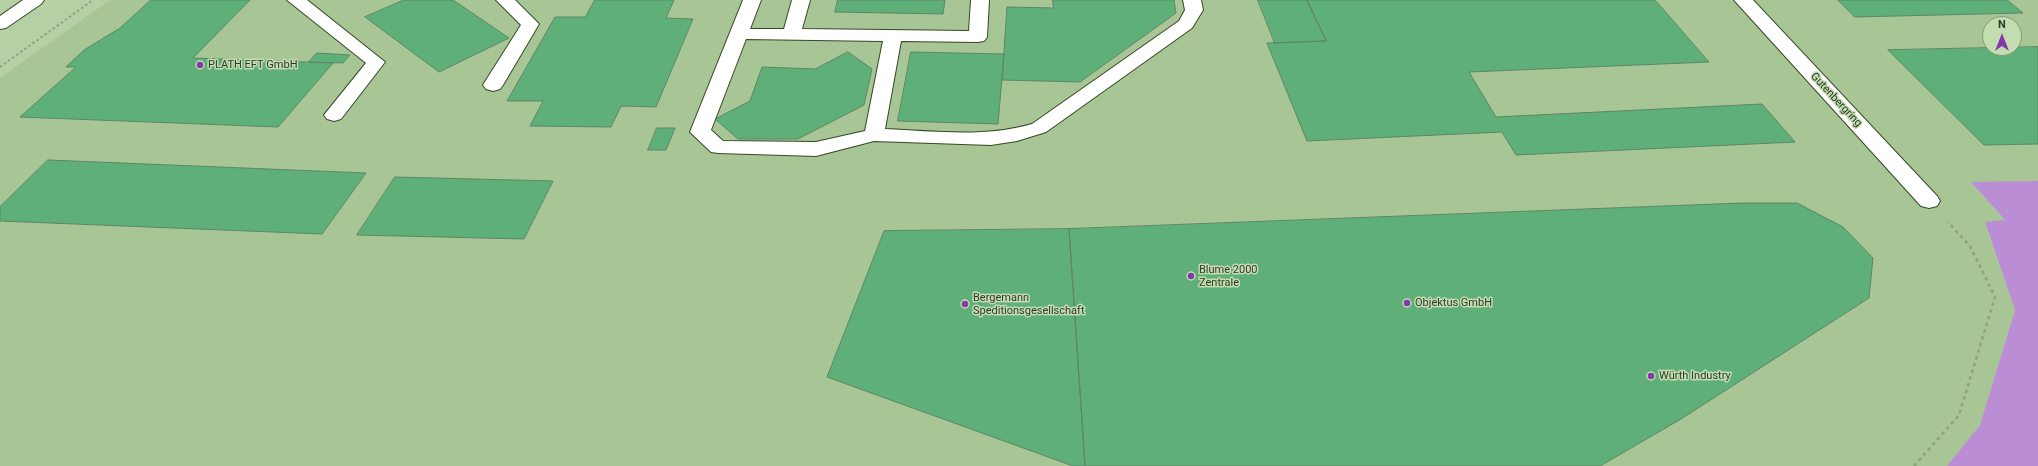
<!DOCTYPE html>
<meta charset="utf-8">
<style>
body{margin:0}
#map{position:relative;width:2038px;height:466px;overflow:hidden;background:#b6d0a5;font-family:Roboto,sans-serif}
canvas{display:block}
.north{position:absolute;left:1982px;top:16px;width:40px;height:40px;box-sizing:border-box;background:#c3ddb1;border:1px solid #879b7a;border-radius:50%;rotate:0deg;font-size:11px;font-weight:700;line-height:16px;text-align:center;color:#2e3927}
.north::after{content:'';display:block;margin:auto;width:14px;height:18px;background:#8538aa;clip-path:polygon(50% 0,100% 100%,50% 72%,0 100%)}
</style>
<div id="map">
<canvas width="2038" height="466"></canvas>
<div class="north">N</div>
</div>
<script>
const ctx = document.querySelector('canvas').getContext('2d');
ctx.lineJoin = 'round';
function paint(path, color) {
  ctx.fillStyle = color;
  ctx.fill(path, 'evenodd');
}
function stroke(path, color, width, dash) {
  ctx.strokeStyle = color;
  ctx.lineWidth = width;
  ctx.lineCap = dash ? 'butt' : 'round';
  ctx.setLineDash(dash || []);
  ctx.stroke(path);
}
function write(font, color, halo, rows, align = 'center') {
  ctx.font = font + ' Roboto,sans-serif';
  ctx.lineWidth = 3;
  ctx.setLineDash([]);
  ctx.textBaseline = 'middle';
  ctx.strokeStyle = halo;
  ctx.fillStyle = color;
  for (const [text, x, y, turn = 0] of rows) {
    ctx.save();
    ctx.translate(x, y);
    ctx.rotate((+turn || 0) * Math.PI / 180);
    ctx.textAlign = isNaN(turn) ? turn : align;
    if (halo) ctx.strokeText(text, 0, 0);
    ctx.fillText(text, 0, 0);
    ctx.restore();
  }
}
paint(new Path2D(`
 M 110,0 L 2038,0 L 2038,181 L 1972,183 L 2005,221 L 1985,223 L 2015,310 L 1980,425 L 1947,466 L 0,466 L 0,78 ZM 1990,24 L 2014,24 L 2014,48 L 1990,48 Z`), '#a8c595');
paint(new Path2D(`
 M 2038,181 L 2038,466 L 1947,466 L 1980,425 L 2015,310 L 1985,222 L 2005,220 L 1971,182 Z`), '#bb8dd5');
const building = new Path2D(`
 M 151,0 L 250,0 L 193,58 L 333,63 L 278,127 L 20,117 L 76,67 L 66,67 L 84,50 L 120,28 Z
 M 404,0 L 453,0 L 509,38 L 439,72 L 365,17 Z
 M 595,0 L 674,0 L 666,18 L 693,19 L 656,107 L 621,106 L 611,127 L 530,126 L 543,101 L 507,101 L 555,17 L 585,17 Z
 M 838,0 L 945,0 L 943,14 L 835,12 Z
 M 1053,0 L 1174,0 L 1176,13 L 1080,82 L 1002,80 L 1007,7 L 1053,8 Z
 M 1258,0 L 1307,0 L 1326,41 L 1275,43 Z
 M 1307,0 L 1655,0 L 1709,62 L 1469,72 L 1496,117 L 1762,104 L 1795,142 L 1516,155 L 1502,132 L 1307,141 L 1267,43 L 1326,41 Z
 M 1838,0 L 2007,0 L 2023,13 L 1855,17 Z
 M 2038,47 L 2038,144 L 1984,145 L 1888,50 Z
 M 848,52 L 872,69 L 864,105 L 798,139 L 738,139 L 715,119 L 750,101 L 762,67 L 815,69 Z
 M 911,52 L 1004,54 L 998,124 L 898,121 Z
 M 317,53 L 350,55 L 343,63 L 309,62 Z
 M 657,128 L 675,128 L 666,150 L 648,150 Z
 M 48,160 L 366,173 L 322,234 L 0,221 L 0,207 Z
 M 395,177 L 553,181 L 524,239 L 357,235 Z
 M 1743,203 L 1797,203 L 1843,227 L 1873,258 L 1869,298 L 1681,419 L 1600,466 L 1085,466 L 1069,229 Z
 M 1069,229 L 1085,466 L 1073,466 L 827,377 L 884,231 Z`);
paint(building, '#5eaf78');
stroke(building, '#5d8769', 1);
const service = new Path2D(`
 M 287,0 L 307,0 L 385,62 L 341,119 L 334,121 L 327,119 L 324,115 L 366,63 Z
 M 496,0 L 515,0 L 539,24 L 503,85 L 500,89 L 493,91 L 486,89 L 483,85 L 521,25 Z
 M 743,0 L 761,0 L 750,29 L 784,29 L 792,0 L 810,0 L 802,29 L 969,31 L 971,0 L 989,0 L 987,37 L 984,41 L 978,42 L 901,41 L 885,129 C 934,131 985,138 1032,124 L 1179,21 L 1185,10 L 1183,0 L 1201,0 L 1203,10 L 1192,28 L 1046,132 L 1017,141 L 991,145 L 874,141 L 816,156 L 718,153 L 711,152 L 690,132 ZM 746,39 L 883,41 L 865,131 L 816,142 L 723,141 L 711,130 Z`);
const minor = new Path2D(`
 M 1734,0 L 1753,0 L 1937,196 L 1940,201 L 1937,206 L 1929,208 L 1921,206 Z`);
const secondary = new Path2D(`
 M 23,0 L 44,0 L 41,4 L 6,28 L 0,29 L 0,16 Z`);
stroke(service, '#344924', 2);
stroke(minor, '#344924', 2);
stroke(secondary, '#344924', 2);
stroke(new Path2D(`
 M 0,67 L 93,0`), '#8da27f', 2, [2.5, 2.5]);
stroke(new Path2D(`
 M 1914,466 L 1959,415 L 1995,297 L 1970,246 L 1948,222`), '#8da27f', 2.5, [3.5, 3.5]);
paint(service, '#fff');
paint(minor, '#fff');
paint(secondary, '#fff');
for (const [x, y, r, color] of [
 [200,65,4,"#8538aa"],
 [1191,276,4,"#8538aa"],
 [1407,303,4,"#8538aa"],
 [965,304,4,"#8538aa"],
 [1651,376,4,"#8538aa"]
]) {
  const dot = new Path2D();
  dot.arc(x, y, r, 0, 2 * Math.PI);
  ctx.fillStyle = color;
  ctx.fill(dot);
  stroke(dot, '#c3ddb1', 1.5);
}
write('11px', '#2e3927', '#c3ddb1', [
 ["PLATH EFT GmbH",208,65],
 ["Blume 2000",1199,270],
 ["Zentrale",1199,283],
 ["Bergemann",973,298],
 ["Speditionsgesellschaft",973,311],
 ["Objektus GmbH",1415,303],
 ["Würth Industry",1659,376]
], 'left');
write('11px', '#2e3927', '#c3ddb1', [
 ["Gutenbergring",1836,100,47]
]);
</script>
